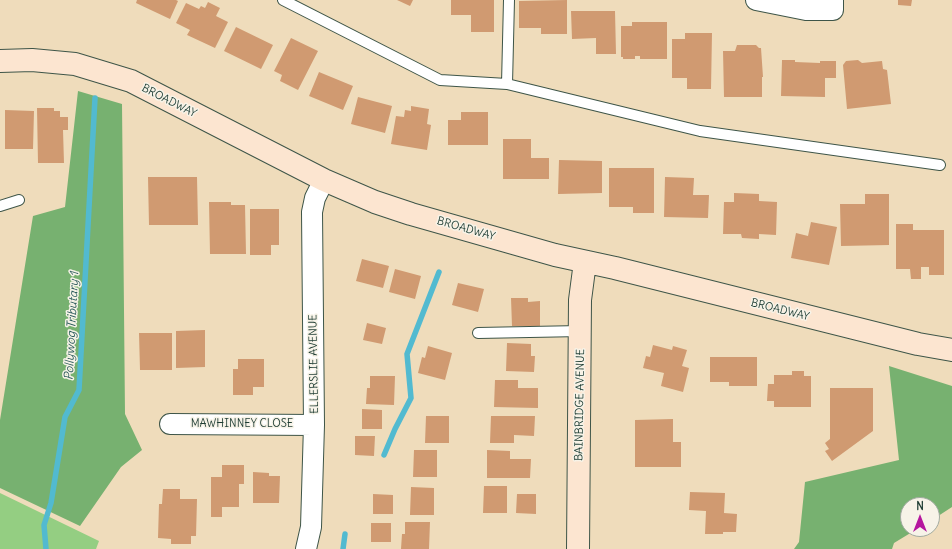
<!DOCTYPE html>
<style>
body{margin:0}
#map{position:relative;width:952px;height:549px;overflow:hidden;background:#efdcbb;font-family:Delius,sans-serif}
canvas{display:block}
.north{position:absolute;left:900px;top:497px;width:40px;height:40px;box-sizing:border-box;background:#f7f3e8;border:1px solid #a1aaa0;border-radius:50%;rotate:0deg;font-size:11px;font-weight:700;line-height:16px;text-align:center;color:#1f3d34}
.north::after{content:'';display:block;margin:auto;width:14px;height:18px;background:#b5179e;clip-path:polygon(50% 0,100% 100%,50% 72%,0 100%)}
</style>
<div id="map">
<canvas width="952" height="549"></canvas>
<div class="north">N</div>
</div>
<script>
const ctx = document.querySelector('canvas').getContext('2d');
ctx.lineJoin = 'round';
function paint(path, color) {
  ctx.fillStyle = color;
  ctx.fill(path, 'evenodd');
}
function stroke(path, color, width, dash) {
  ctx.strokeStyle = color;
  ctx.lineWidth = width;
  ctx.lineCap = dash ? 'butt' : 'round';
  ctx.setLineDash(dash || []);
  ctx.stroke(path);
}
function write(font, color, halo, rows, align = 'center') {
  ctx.font = font + ' Delius,sans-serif';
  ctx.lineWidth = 3;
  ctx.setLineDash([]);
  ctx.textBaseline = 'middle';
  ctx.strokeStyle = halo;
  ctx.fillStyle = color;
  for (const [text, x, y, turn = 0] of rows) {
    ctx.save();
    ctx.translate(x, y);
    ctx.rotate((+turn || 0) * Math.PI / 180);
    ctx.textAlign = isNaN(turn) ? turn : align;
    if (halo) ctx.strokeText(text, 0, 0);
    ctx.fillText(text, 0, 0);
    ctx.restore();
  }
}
paint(new Path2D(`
 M 0,493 L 99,541 L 96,549 L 0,549 Z`), '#94ce82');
paint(new Path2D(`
 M 78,91 L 122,104 L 125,414 L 142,450 L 121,467 L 80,526 L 0,488 L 0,420 L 33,216 L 65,207 Z
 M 889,366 L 952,386 L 952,507 L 932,520 L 932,505 L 908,505 L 908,529 L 917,529 L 894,543 L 892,549 L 794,549 L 799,542 L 805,482 L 899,460 Z`), '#77b170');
stroke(new Path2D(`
 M 384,455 L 395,429 L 411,398 L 407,354 L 439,272
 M 46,549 L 44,525 L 51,503 L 65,417 L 79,390 L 95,98
 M 343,549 L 345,534`), '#52bad0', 5.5);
paint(new Path2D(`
 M 137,0 L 176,0 L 178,1 L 170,19 L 136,3 Z
 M 397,0 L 413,0 L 410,6 Z
 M 451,0 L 494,0 L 494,32 L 471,32 L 471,15 L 451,15 Z
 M 567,0 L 567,34 L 541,34 L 541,28 L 519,28 L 519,1 Z
 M 898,0 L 912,0 L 911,6 L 898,5 Z
 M 208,2 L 220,8 L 216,16 L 228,22 L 215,48 L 187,35 L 190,30 L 176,23 L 186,3 L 199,9 L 201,6 L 205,8 Z
 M 571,11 L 615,11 L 616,54 L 596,54 L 596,38 L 572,39 Z
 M 632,22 L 667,22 L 667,59 L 640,59 L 640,56 L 635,56 L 635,59 L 623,59 L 623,57 L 621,57 L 621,26 L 632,26 Z
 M 236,27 L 273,45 L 261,69 L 224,51 Z
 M 685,33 L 712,33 L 711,89 L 687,89 L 687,78 L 672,78 L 672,39 L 685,39 Z
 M 291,38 L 318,51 L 298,90 L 280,81 L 282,75 L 274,71 Z
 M 737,45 L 756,45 L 759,48 L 761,48 L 763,77 L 762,77 L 762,97 L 724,97 L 723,51 L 735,51 Z
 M 782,60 L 795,60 L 795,62 L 820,63 L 820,61 L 836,61 L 836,78 L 825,78 L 825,97 L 781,96 Z
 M 858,60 L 862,63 L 882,61 L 883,69 L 887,70 L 891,104 L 847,109 L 843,65 L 846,61 Z
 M 319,72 L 353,86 L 343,110 L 309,96 Z
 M 358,97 L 392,106 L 385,133 L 351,124 Z
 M 411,106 L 429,109 L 427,124 L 431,125 L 427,150 L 391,144 L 396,116 L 404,117 L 405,110 L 411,111 Z
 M 37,108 L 54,108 L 54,111 L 60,111 L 60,117 L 68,117 L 68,130 L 63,130 L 64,163 L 38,163 Z
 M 5,110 L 34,111 L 33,149 L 5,149 Z
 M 461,112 L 488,112 L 488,145 L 448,145 L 448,120 L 461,120 Z
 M 503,139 L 531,139 L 531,158 L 549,158 L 549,179 L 503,179 Z
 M 559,160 L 602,161 L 602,193 L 558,194 Z
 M 609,168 L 654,168 L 654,213 L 633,213 L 633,207 L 609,207 Z
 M 148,177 L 197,177 L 198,225 L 149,225 Z
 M 665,177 L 694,178 L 693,195 L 709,195 L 708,218 L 664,217 Z
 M 734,193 L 759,194 L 759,201 L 777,202 L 776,235 L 759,234 L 759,239 L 742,238 L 741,234 L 723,234 L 724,202 L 734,202 Z
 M 865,194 L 889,194 L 889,245 L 841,246 L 840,204 L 865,204 Z
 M 209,202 L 231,202 L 231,205 L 245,205 L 246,254 L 210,254 Z
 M 250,209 L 279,209 L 279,245 L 271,245 L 271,255 L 250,255 Z
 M 811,222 L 837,227 L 829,265 L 791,258 L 796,233 L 808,236 Z
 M 896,224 L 913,224 L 913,230 L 944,230 L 944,275 L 929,275 L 929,267 L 921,267 L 921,279 L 911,279 L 910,269 L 896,269 Z
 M 362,259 L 389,266 L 383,288 L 356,281 Z
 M 395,269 L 421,276 L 415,299 L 389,292 Z
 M 458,283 L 484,289 L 478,312 L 452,305 Z
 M 511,298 L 528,298 L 528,302 L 540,301 L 540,326 L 512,326 Z
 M 367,323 L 386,328 L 382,344 L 363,340 Z
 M 205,330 L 205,367 L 176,368 L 176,331 Z
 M 139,333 L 172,333 L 172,370 L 140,370 Z
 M 507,343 L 531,344 L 531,356 L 535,356 L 534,372 L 506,371 Z
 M 653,345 L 672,350 L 673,346 L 687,350 L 682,366 L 689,368 L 683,392 L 661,386 L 664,373 L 643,368 L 646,356 L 650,357 Z
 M 428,346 L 452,353 L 445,380 L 418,373 L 422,357 L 425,358 Z
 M 710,357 L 757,357 L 757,386 L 729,386 L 729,382 L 710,382 Z
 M 238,359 L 264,359 L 264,387 L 253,387 L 253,395 L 233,395 L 233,369 L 238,369 Z
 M 792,371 L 804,371 L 804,376 L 811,376 L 811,407 L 774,407 L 774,401 L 767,401 L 768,384 L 774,384 L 774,375 L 792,375 Z
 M 370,376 L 395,376 L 394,405 L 366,404 L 367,388 L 370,388 Z
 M 495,380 L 518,380 L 518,388 L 538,388 L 538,408 L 494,407 Z
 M 830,388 L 873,388 L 873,431 L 832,461 L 825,451 L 829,449 L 825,443 L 830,439 Z
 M 362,409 L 382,410 L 382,429 L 362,429 Z
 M 426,416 L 449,416 L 449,443 L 425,443 Z
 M 491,416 L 535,416 L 534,436 L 514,435 L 514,443 L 490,443 Z
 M 673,419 L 673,442 L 681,442 L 681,467 L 635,467 L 635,420 Z
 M 355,436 L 375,436 L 374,456 L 355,455 Z
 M 414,450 L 437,450 L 437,477 L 413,477 Z
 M 487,450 L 510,451 L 510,459 L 531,459 L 530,478 L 487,478 Z
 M 222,465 L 244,465 L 244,484 L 239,484 L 239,507 L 222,507 L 222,517 L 211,517 L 211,477 L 222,477 Z
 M 253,472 L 269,473 L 269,476 L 280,476 L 279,503 L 253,503 Z
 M 484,486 L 507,486 L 507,513 L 483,513 Z
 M 411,487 L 434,488 L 434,515 L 410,515 Z
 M 163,489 L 180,489 L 180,499 L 197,499 L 196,536 L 191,536 L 191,544 L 171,544 L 171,539 L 158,538 L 159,504 L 162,504 Z
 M 690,492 L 725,493 L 724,513 L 737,514 L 736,532 L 723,532 L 723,534 L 705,534 L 706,511 L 689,510 Z
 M 373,494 L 393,495 L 393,514 L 373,514 Z
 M 517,494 L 536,494 L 536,514 L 516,513 Z
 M 405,522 L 430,522 L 429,549 L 401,549 L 402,534 L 405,534 Z
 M 371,523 L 391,523 L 391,542 L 371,542 Z`), '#d09a71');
const lane = new Path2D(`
 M 283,0 L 440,80 L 507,84 L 700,131 L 940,165
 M 507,84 L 509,0
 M 0,206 L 19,200
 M 478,333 L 581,331`);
const street = new Path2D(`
 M 756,0 L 806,10 L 833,10 L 833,0
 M 170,424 L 314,425
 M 306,549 L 311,527 L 314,425 L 312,212 L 315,198 L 324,180`);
const secondary = new Path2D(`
 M 0,61 L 32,60 L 75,64 L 131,81 L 324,180 L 375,202 L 411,214 L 555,255 L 615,268 L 918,344 L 952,350
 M 578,549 L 580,300 L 585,262`);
stroke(lane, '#3e5548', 12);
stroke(street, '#3e5548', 22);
stroke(secondary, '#3e5548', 24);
stroke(lane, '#fff', 10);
stroke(street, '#fff', 20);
stroke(secondary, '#fce5d0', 22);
write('11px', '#1f3d34', '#f7f3e8', [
 ["BROADWAY",169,101,27],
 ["BROADWAY",466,229,16],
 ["BROADWAY",780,310,14],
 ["ELLERSLIE AVENUE",314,364,-91],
 ["BAINBRIDGE AVENUE",580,405,-89],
 ["MAWHINNEY CLOSE",242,424]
]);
write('italic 12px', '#2c5c5b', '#f7f3e8', [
 ["Pollywog Tributary 1",72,326,-87]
]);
</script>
